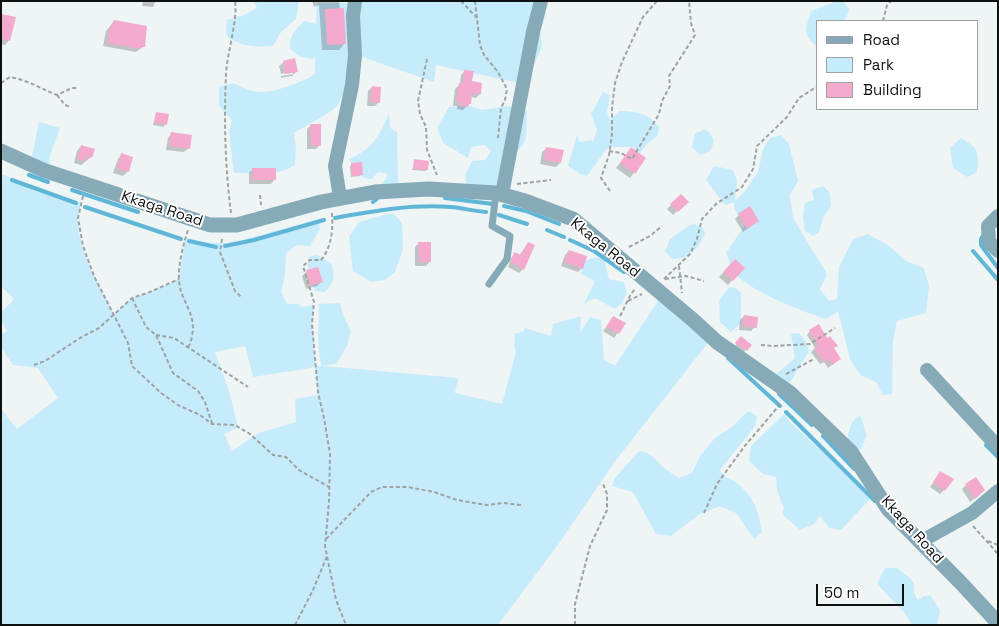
<!DOCTYPE html>
<style>
body{margin:0}
#map{position:relative;width:999px;height:626px;overflow:hidden;background:#eff4f5;font-family:"Space Grotesk",sans-serif}
canvas{display:block}
.frame{position:absolute;inset:0;border:2px solid #0f1111;pointer-events:none}
.legend{position:absolute;left:816px;top:20px;width:162px;height:90px;box-sizing:border-box;background:#fff;border:1px solid #9fa0a0;margin:0;padding:6px 9px;list-style:none;font-size:15px;color:#0f1111}
.legend li{display:flex;align-items:center;gap:10px;height:25px}
.legend b{width:25px;border:1px solid #9fa0a0}
.scale{position:absolute;left:816px;top:584px;width:88px;height:22px;box-sizing:border-box;border:2px solid #0f1111;border-top:0;padding-left:6px;font-size:15px;line-height:18px;white-space:nowrap;color:#0f1111;-webkit-text-stroke:4px #fff;paint-order:stroke}
</style>
<div id="map">
<canvas width="999" height="626"></canvas>
<div class="frame"></div>
<ul class="legend">
<li><b style="height:6px;background:#87aab8"></b>Road</li>
<li><b style="height:14px;background:#c6ecfc"></b>Park</li>
<li><b style="height:14px;background:#f4aacc"></b>Building</li>
</ul>
<div class="scale">50 m</div>
</div>
<script>
const ctx = document.querySelector('canvas').getContext('2d');
ctx.lineJoin = 'round';
function paint(path, color) {
  ctx.fillStyle = color;
  ctx.fill(path, 'evenodd');
}
function stroke(path, color, width, dash) {
  ctx.strokeStyle = color;
  ctx.lineWidth = width;
  ctx.lineCap = dash ? 'butt' : 'round';
  ctx.setLineDash(dash || []);
  ctx.stroke(path);
}
function write(font, color, halo, rows, align = 'center') {
  ctx.font = font + ' "Space Grotesk",sans-serif';
  ctx.lineWidth = 4;
  ctx.setLineDash([]);
  ctx.textBaseline = 'middle';
  ctx.strokeStyle = halo;
  ctx.fillStyle = color;
  for (const [text, x, y, turn = 0] of rows) {
    ctx.save();
    ctx.translate(x, y);
    ctx.rotate((+turn || 0) * Math.PI / 180);
    ctx.textAlign = isNaN(turn) ? turn : align;
    if (halo) ctx.strokeText(text, 0, 0);
    ctx.fillText(text, 0, 0);
    ctx.restore();
  }
}
paint(new Path2D(`
 M 253,1 L 299,1 L 296,19 L 281,32 L 273,46 C 253,47 244,47 227,37 L 226,29 L 227,20 L 244,15 L 257,8 Z
 M 357,1 L 537,1 L 542,47 L 534,65 L 519,83 L 436,65 L 434,82 L 357,55 Z
 M 837,1 L 843,1 L 850,10 L 844,21 L 818,21 L 818,47 C 801,34 806,28 811,11 Z
 M 317,3 L 352,3 C 352,28 352,86 337,106 C 334,111 302,128 294,133 L 296,148 L 295,165 C 277,177 255,173 234,173 L 229,132 L 232,120 L 219,106 L 219,87 L 233,83 C 243,88 252,92 263,92 C 274,92 306,81 315,74 L 315,56 L 313,59 L 301,57 L 290,49 C 288,37 296,29 304,21 L 316,24 Z
 M 603,92 L 610,95 L 607,112 L 610,120 L 619,111 C 635,111 648,113 659,127 L 658,135 L 648,143 L 640,153 L 632,147 L 608,147 L 587,176 L 580,174 L 568,166 L 577,135 L 580,142 L 591,140 L 593,142 L 597,130 L 591,114 Z
 M 470,106 L 482,110 L 506,106 L 512,107 L 519,117 L 527,110 C 526,136 531,146 504,159 L 499,182 L 493,191 L 467,188 L 465,175 L 472,161 L 485,160 L 491,151 L 485,145 L 471,147 L 468,158 L 443,143 L 437,128 L 449,107 Z
 M 389,113 L 390,128 L 397,132 L 398,188 L 387,188 L 382,184 L 387,177 L 387,173 L 378,172 L 372,179 C 359,179 355,169 349,159 C 372,150 380,135 389,113 Z
 M 39,122 L 60,128 L 50,155 L 49,182 L 28,176 Z
 M 705,129 C 714,136 716,140 710,151 L 700,155 L 692,147 L 695,134 Z
 M 781,135 L 789,144 L 798,181 L 790,195 L 793,218 L 827,274 L 820,289 L 829,301 L 837,299 L 839,267 L 853,239 L 868,234 L 889,246 L 906,261 L 924,268 L 929,286 L 926,313 L 897,321 L 893,341 L 892,394 L 883,395 L 876,382 L 860,375 L 850,359 L 838,311 L 826,319 C 801,311 754,293 735,274 C 731,269 729,259 726,253 L 745,225 L 734,209 L 734,202 L 725,205 L 706,180 L 714,166 L 733,170 L 737,180 L 735,201 L 746,190 L 758,172 L 763,149 L 770,138 Z
 M 961,138 C 979,148 979,152 977,172 L 967,177 L 953,168 L 950,148 Z
 M 1,174 L 81,203 C 80,208 78,214 78,219 C 78,250 99,287 114,314 L 132,298 L 150,292 L 179,279 L 185,238 C 203,242 217,245 235,242 L 319,219 L 320,229 L 310,246 L 297,245 L 286,253 L 285,275 L 281,292 L 287,304 L 299,304 L 302,307 L 314,305 L 312,324 L 316,366 L 321,366 L 318,343 L 319,304 L 340,303 L 343,315 L 351,331 L 347,346 L 337,363 L 324,366 L 458,378 L 455,393 L 502,404 L 516,352 L 514,345 L 515,334 L 524,331 L 525,328 L 551,336 L 553,324 L 581,316 L 580,333 L 590,317 L 601,320 L 604,360 L 615,366 L 660,298 L 710,340 L 613,464 L 560,542 L 498,625 L 1,625 L 1,409 L 17,429 L 58,398 L 38,368 L 13,365 L 1,347 L 1,335 L 7,331 L 1,320 L 1,313 L 14,299 L 1,286 ZM 245,346 L 253,377 L 311,368 L 315,366 L 318,395 L 295,399 L 296,422 L 259,433 L 232,451 L 224,434 L 238,427 L 230,394 L 215,352 Z
 M 823,186 L 830,193 L 831,206 L 824,216 L 819,232 L 813,236 L 805,231 L 803,216 L 805,203 L 814,200 L 812,190 Z
 M 387,214 L 394,214 L 402,223 L 403,249 L 395,272 L 385,280 L 371,282 L 353,271 L 349,237 L 359,222 Z
 M 695,224 L 703,228 L 705,233 C 699,248 689,260 672,259 L 665,251 L 670,239 L 690,225 Z
 M 317,255 L 331,263 C 336,276 334,282 325,292 L 315,291 L 308,272 L 308,257 Z
 M 595,257 L 604,259 L 609,279 L 624,282 L 627,292 L 622,303 L 615,309 L 595,298 L 584,304 L 595,281 L 581,274 L 585,261 Z
 M 729,287 L 736,288 L 741,293 L 741,323 L 731,332 L 720,322 L 719,301 Z
 M 799,333 L 805,340 L 809,351 L 783,394 L 775,375 L 795,358 L 791,334 Z
 M 748,411 L 757,416 L 755,426 L 720,470 C 727,481 730,477 738,484 C 756,500 758,510 762,532 L 754,539 L 736,513 L 720,506 L 700,514 L 671,536 L 656,534 L 633,492 L 612,486 L 615,478 L 639,451 C 650,452 655,459 662,466 C 667,471 674,474 679,478 L 692,473 L 700,456 L 715,438 L 732,427 Z
 M 784,414 L 790,422 L 849,476 L 871,498 L 841,530 L 829,528 L 820,516 L 814,524 L 800,530 L 782,514 L 784,508 L 777,491 L 776,477 L 763,474 L 749,461 L 751,446 Z
 M 860,415 L 867,435 L 861,449 L 847,454 C 846,441 848,422 860,415 Z
 M 885,568 L 897,568 L 910,578 L 914,584 L 914,593 L 918,600 L 924,596 L 930,595 L 940,610 L 937,625 L 912,625 L 904,612 L 877,584 Z`), '#c6ecfc');
paint(new Path2D(`
 M 143,1 L 155,1 L 154,5 L 153,7 L 142,6 Z
 M 312,1 L 339,1 L 344,44 L 339,50 L 322,50 L 319,5 L 314,7 Z
 M 1,15 L 9,40 L 5,45 L 1,44 Z
 M 114,21 L 144,46 L 136,52 L 103,46 L 106,31 Z
 M 284,62 L 296,72 L 292,76 L 281,78 L 281,76 L 293,74 L 293,72 L 281,74 L 279,66 Z
 M 465,71 L 471,82 L 480,94 L 476,98 L 471,97 L 470,103 L 463,110 L 457,109 L 457,106 L 453,106 L 455,89 L 460,84 L 461,75 Z
 M 372,87 L 379,102 L 375,106 L 367,106 L 368,91 Z
 M 156,113 L 168,115 L 164,127 L 153,125 Z
 M 311,125 L 320,145 L 316,149 L 307,149 L 307,129 Z
 M 172,133 L 189,148 L 184,152 L 166,150 L 168,138 Z
 M 81,146 L 91,157 L 81,165 L 74,163 L 77,151 Z
 M 547,148 L 560,163 L 556,167 L 540,164 L 542,152 Z
 M 631,149 L 644,159 L 630,178 L 616,168 Z
 M 122,154 L 128,171 L 123,176 L 113,173 L 118,159 Z
 M 415,161 L 426,170 L 425,171 L 412,170 Z
 M 352,164 L 361,174 L 360,176 L 351,177 L 350,166 Z
 M 253,169 L 275,179 L 271,184 L 249,184 L 249,173 Z
 M 681,195 L 687,202 L 673,215 L 667,209 Z
 M 739,215 L 758,221 L 743,232 L 735,219 Z
 M 419,243 L 430,261 L 426,266 L 415,266 L 415,247 Z
 M 528,243 L 523,269 L 519,273 L 508,267 L 511,258 L 515,254 L 519,256 Z
 M 569,251 L 582,268 L 578,272 L 561,266 L 565,255 Z
 M 735,260 L 743,268 L 728,285 L 719,277 Z
 M 306,272 L 321,282 L 317,286 L 306,289 L 302,276 Z
 M 744,316 L 755,327 L 751,331 L 739,330 L 740,320 Z
 M 614,317 L 624,324 L 614,338 L 603,331 Z
 M 810,331 L 833,349 L 836,362 L 828,368 L 824,362 L 820,364 L 811,352 L 815,348 L 807,335 Z
 M 741,338 L 750,345 L 744,352 L 735,346 Z
 M 941,472 L 944,490 L 940,494 L 930,487 Z
 M 966,485 L 980,494 L 970,502 L 962,489 Z`), '#0003');
stroke(new Path2D(`
 M 29,175 L 48,182
 M 12,180 L 76,203
 M 72,190 L 138,212
 M 445,198 L 493,204
 M 373,202 L 379,197
 M 504,206 L 526,211 L 559,224
 M 85,207 L 181,239
 M 499,215 L 527,224
 M 335,218 C 373,211 412,204 451,207 C 462,208 474,211 486,212
 M 547,230 L 564,237
 M 984,234 L 981,239 L 981,245 L 998,268
 M 570,240 L 594,251 L 624,272
 M 189,241 L 216,247
 M 225,246 L 254,240 L 324,220
 M 973,251 L 998,280
 M 728,358 L 780,406
 M 779,394 L 812,425
 M 786,412 L 875,501
 M 823,436 L 854,469
 M 986,445 L 998,457`), '#5fb6d7', 4);
paint(new Path2D(`
 M 344,8 L 346,44 L 327,45 L 325,9 Z
 M 1,14 L 16,17 L 10,41 L 1,39 Z
 M 114,20 L 147,26 L 145,47 L 142,47 L 141,49 L 107,43 L 110,26 L 112,26 Z
 M 295,58 L 298,72 L 285,74 L 283,61 Z
 M 464,70 L 474,71 L 472,81 L 482,83 L 481,94 L 472,93 L 471,104 L 469,104 L 468,107 L 460,106 L 461,102 L 456,102 L 459,83 L 463,84 Z
 M 372,86 L 381,87 L 380,103 L 370,102 Z
 M 156,112 L 169,114 L 167,125 L 154,123 Z
 M 310,124 L 321,124 L 321,146 L 311,146 Z
 M 171,132 L 192,135 L 190,149 L 169,146 Z
 M 81,145 L 95,149 L 92,158 L 87,156 L 86,161 L 77,159 Z
 M 546,147 L 564,150 L 561,163 L 544,160 Z
 M 631,147 L 646,158 L 635,174 L 620,163 Z
 M 121,153 L 133,157 L 129,172 L 117,169 Z
 M 414,159 L 429,161 L 428,170 L 413,169 Z
 M 362,162 L 363,175 L 352,176 L 351,163 Z
 M 252,168 L 276,168 L 276,180 L 253,180 Z
 M 681,194 L 689,202 L 678,212 L 670,204 Z
 M 750,206 L 759,221 L 747,229 L 738,214 Z
 M 418,242 L 431,242 L 431,262 L 419,262 Z
 M 528,242 L 535,245 L 524,270 L 511,262 L 514,252 L 521,255 Z
 M 569,250 L 587,256 L 583,269 L 564,262 Z
 M 735,259 L 745,268 L 733,281 L 723,272 Z
 M 318,267 L 323,282 L 310,286 L 306,270 Z
 M 744,315 L 758,317 L 757,328 L 742,326 Z
 M 613,316 L 626,323 L 619,334 L 606,327 Z
 M 819,324 L 827,338 L 830,336 L 838,346 L 834,348 L 841,359 L 832,365 L 828,359 L 824,362 L 814,348 L 818,345 L 809,330 Z
 M 741,336 L 752,345 L 747,351 L 735,343 Z
 M 940,471 L 954,479 L 945,491 L 933,482 Z
 M 976,477 L 985,490 L 975,499 L 965,484 Z`), '#f4aacc');
stroke(new Path2D(`
 M 446,1 L 448,1
 M 461,1 L 477,18
 M 475,1 L 480,45 L 484,55 L 498,72 L 507,89 L 505,100 L 501,108 L 498,138
 M 883,21 L 887,5 L 891,1
 M 427,59 L 418,101 L 420,114 L 426,127 L 427,150 L 437,175
 M 1,83 L 10,77 C 30,81 39,88 57,95 L 72,88 L 77,88
 M 57,95 L 65,105 L 71,107
 M 609,151 L 621,153 L 632,159 L 659,114 L 662,101 L 670,86 L 669,76 L 695,35 L 691,23 L 689,1
 M 517,184 L 551,180
 M 610,191 L 601,178 L 609,155 L 612,134 L 612,108 L 615,83 L 622,62 L 643,17 L 657,1
 M 260,195 L 261,205
 M 83,196 L 78,218 L 83,246 L 94,276 L 128,343 L 132,366 L 161,393 L 178,405 L 200,415 L 212,424 L 235,425 L 250,434 L 273,455 L 286,457 L 299,470 L 329,487
 M 231,213 C 225,167 224,120 226,74 C 227,53 238,20 235,1
 M 332,213 C 333,229 332,247 321,260 L 310,260 L 303,266 L 314,302 L 312,324 L 318,392 L 324,418 L 330,454 L 329,502 L 325,546 L 336,600 L 346,625
 M 222,239 L 220,252 L 235,291 L 242,298
 M 629,247 L 650,236 L 662,226
 M 679,266 L 682,293
 M 664,279 L 690,254 L 697,239 L 702,219 L 716,204 L 742,187 L 753,169 L 757,146 L 787,117 L 799,98 L 818,86
 M 665,279 L 686,276 L 704,281
 M 132,298 L 146,327 L 156,335 L 173,373 L 198,391 L 205,402 L 212,423
 M 628,301 L 642,294
 M 620,316 C 626,306 628,296 636,288
 M 156,335 L 174,338 L 248,387
 M 761,345 L 773,346 L 810,344 L 835,328
 M 188,347 C 191,343 191,341 192,336 C 197,312 180,302 179,280 C 178,264 183,246 188,230
 M 34,365 L 45,361 L 80,338 L 99,328 L 132,298 L 150,292 L 179,279
 M 786,374 L 814,359
 M 704,513 L 717,484 L 744,447 L 782,402
 M 973,526 L 998,554
 M 326,539 L 371,492 L 382,487 L 408,487 L 434,492 L 457,500 L 486,505 L 503,503 L 522,505
 M 988,541 L 998,545
 M 295,625 L 313,590 L 327,556
 M 575,625 L 575,604 L 590,546 L 607,510 L 607,494 L 603,484`), '#9ea2a2', 2, [4, 2.5]);
stroke(new Path2D(`
 M 489,284 L 507,259 L 510,236 L 492,226 L 496,193`), '#87aab8', 7);
stroke(new Path2D(`
 M 504,195 L 503,189 L 533,32 L 541,1
 M 340,198 L 335,166 L 352,85 L 355,55 L 353,16 L 355,1
 M 998,216 L 988,226 L 989,242 L 998,251
 M 927,370 L 998,447
 M 920,542 L 972,513 L 998,491`), '#87aab8', 14);
stroke(new Path2D(`
 M 1,151 L 43,170 L 210,225 L 237,225 L 321,202 L 375,192 L 429,189 L 496,193 L 525,201 L 573,219 L 693,320 L 717,342 L 790,393 L 851,452 L 888,509 L 961,583 L 998,623`), '#87aab8', 15);
write('15px', '#0f1111', '#fff', [
 ["Kkaga Road",162,209,18],
 ["Kkaga Road",605,248,39],
 ["Kkaga Road",912,530,48]
]);
</script>
